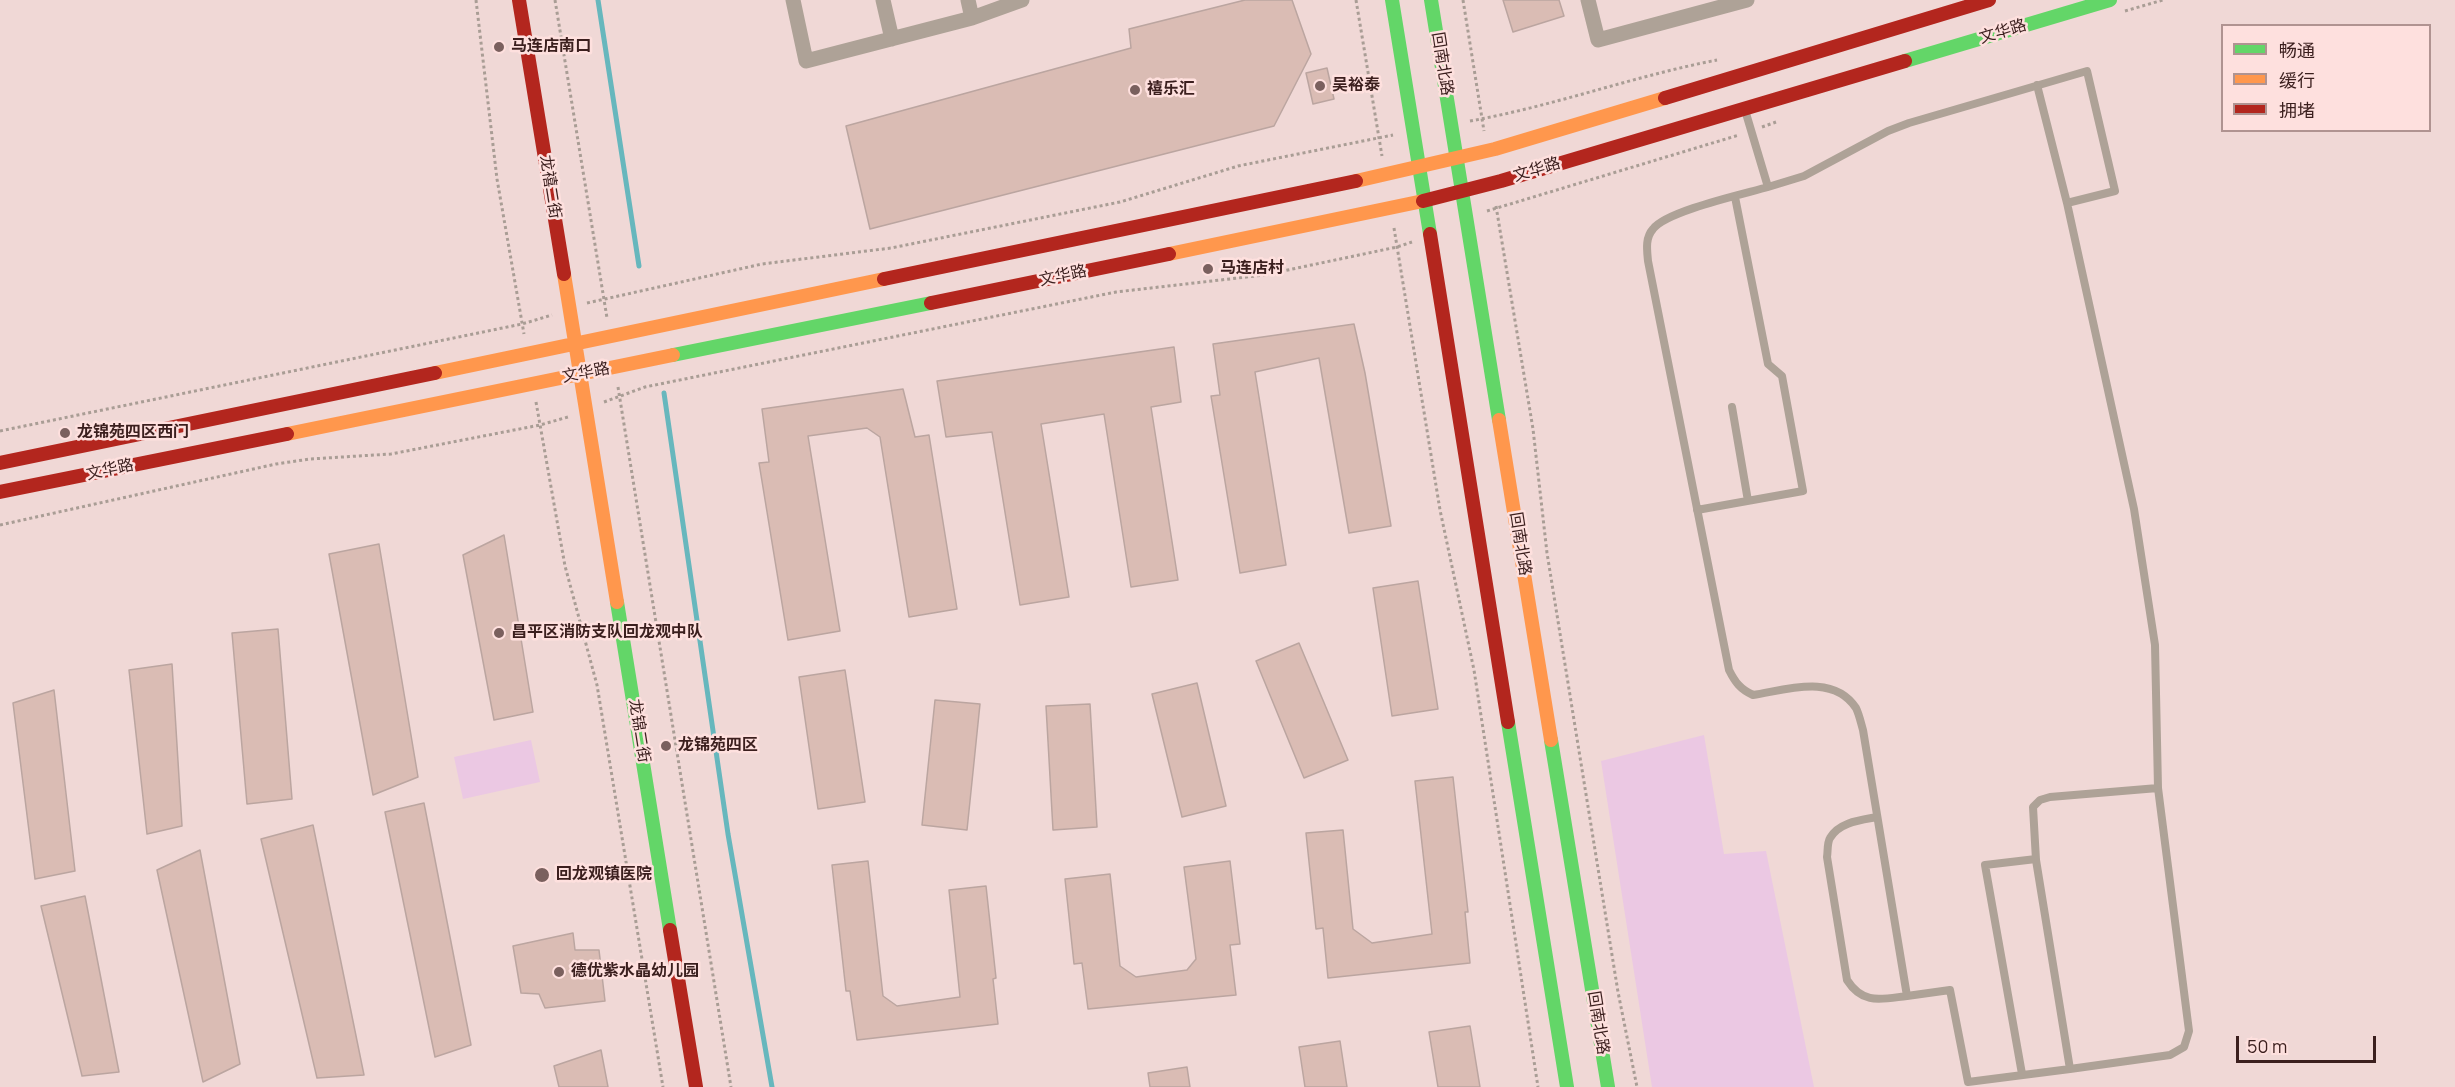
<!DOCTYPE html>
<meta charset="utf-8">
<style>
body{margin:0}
#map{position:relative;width:2455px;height:1087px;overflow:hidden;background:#f0d8d6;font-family:Manrope,"Noto Sans SC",sans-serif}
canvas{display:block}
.legend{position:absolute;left:2221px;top:24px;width:210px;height:108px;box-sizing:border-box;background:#fee0de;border:2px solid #b09391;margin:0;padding:8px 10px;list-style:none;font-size:18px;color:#3b1f1e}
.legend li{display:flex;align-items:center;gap:12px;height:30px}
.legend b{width:30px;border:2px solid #b09391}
.scale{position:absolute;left:2236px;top:1036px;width:140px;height:27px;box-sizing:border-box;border:3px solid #3b1f1e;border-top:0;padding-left:8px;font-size:18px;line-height:21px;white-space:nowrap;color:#3b1f1e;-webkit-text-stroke:4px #fee0de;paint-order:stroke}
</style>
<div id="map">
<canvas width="2455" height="1087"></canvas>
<ul class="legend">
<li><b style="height:8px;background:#63d668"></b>畅通</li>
<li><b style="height:8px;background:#ff974d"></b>缓行</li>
<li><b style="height:8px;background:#b3261e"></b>拥堵</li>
</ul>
<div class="scale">50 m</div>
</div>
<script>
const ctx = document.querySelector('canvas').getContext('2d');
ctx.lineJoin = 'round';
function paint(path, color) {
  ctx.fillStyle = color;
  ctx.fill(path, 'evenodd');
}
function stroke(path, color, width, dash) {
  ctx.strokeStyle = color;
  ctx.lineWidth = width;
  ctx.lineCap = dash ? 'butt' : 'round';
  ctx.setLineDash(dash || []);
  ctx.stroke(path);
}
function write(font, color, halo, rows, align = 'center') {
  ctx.font = font + ' Manrope,"Noto Sans SC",sans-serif';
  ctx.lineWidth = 5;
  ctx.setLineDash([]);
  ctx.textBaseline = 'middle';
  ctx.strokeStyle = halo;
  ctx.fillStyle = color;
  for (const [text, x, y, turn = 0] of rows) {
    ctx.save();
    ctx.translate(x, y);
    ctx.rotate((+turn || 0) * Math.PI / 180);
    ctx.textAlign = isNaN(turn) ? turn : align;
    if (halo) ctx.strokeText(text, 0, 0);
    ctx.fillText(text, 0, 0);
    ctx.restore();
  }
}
paint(new Path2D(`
 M 1704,735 L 1724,854 L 1766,851 L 1814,1087 L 1652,1087 L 1601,761 Z
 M 531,740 L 540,782 L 463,799 L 454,757 Z`), '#ebc8e3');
stroke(new Path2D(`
 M 598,0 L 639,266
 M 664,393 L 728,834 L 772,1087`), '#67b7bd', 5);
const building = new Path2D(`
 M 1245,0 L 1292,0 L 1311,54 L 1274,126 L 870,229 L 846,126 L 1131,48 L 1129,29 Z
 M 1503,0 L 1559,0 L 1564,16 L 1513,32 Z
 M 1327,68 L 1334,99 L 1313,104 L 1306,73 Z
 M 1354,324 L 1365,373 L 1391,526 L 1349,533 L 1319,358 L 1255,372 L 1286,565 L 1240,573 L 1211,396 L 1220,395 L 1213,344 Z
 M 1174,347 L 1181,402 L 1151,407 L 1178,580 L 1131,587 L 1104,414 L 1041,424 L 1069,597 L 1020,605 L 992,432 L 946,437 L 937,381 Z
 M 903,389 L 915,437 L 929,435 L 957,609 L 909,617 L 880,437 L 867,428 L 808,436 L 840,631 L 788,640 L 759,463 L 769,462 L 762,409 Z
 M 504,535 L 533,712 L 494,720 L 463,555 Z
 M 379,544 L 418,777 L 373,795 L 329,554 Z
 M 1418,581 L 1438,709 L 1392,716 L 1373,588 Z
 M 278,629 L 292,799 L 247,804 L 232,633 Z
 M 1299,643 L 1348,760 L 1304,778 L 1256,661 Z
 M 172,664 L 182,826 L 147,834 L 129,670 Z
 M 845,670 L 865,802 L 818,809 L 799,677 Z
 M 1197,683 L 1226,806 L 1182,817 L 1152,694 Z
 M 54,690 L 75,871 L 35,879 L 13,703 Z
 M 935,700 L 980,704 L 967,830 L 922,825 Z
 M 1090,704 L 1097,827 L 1053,830 L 1046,706 Z
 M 1453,777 L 1468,912 L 1465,912 L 1470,963 L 1328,978 L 1323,928 L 1316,929 L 1306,833 L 1343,830 L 1353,929 L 1372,943 L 1432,934 L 1415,781 Z
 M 424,803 L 471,1045 L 435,1057 L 385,812 Z
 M 313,825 L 364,1075 L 317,1078 L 261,839 Z
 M 200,850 L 240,1064 L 203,1082 L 157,870 Z
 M 868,861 L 883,996 L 897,1006 L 960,997 L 949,890 L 986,886 L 996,978 L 993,979 L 998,1024 L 857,1040 L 850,991 L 846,991 L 832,865 Z
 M 1230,861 L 1240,944 L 1230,945 L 1236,995 L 1088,1009 L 1082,963 L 1074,964 L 1065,879 L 1110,874 L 1120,966 L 1136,977 L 1187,970 L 1196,959 L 1184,867 Z
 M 85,896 L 119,1072 L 82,1076 L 41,906 Z
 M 573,933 L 575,950 L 599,950 L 605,1001 L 545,1008 L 539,994 L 521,993 L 513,946 Z
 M 1470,1026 L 1480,1087 L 1438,1087 L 1429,1032 Z
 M 1340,1041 L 1347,1087 L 1305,1087 L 1299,1047 Z
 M 601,1050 L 608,1087 L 559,1087 L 554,1066 Z
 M 1187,1067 L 1190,1087 L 1150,1087 L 1148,1073 Z`);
paint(building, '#dabcb4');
stroke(building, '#bba5a0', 1.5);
stroke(new Path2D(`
 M 476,0 L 497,179 L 524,334
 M 555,0 L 607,318
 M 1356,0 L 1382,156
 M 1463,0 L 1484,131
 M 2125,11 L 2163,0
 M 1470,121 C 1554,106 1634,76 1717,60
 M 1762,127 L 1776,122
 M 1496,206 L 1533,429 L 1547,553 L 1618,992 L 1637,1087
 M 1487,211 L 1739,135
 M 1394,228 L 1440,510 L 1474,670 L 1538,1087
 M 587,303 L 762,264 L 891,248 L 1120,202 L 1238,166 L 1393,135
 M 618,387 L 731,1087
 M 536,402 L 565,566 L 597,685 L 663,1087
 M 604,402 L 645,387 L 1116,292 L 1264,275 L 1397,247 L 1412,242
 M 0,431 L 522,324 L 552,315
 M 0,525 L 276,464 L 310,459 L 391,454 L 540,425 L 568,417`), '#a99d95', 3, [3, 3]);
stroke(new Path2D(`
 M 2037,85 L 2067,203 L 2134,509 L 2155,645 L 2158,788 L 2189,1031 L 2184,1047 L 2170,1055 L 2070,1069 L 2036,860 L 2033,807 L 2040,800 L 2050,797 L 2158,788
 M 1745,110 L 1768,187 C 1744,194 1666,211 1653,229 C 1645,238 1647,250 1648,261 L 1729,670 C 1735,682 1740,689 1753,695 C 1786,690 1833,673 1856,708 C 1859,714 1861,723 1863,730 L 1907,996 C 1881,999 1863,1005 1847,980 L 1827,857 C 1828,851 1827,843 1830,838 C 1839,822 1861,820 1877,817
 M 1768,187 L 1804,176 L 1888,131 L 1909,123 L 2087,71 L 2115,191 L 2067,203
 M 1732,407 L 1748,501
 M 1697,510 L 1803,491 L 1782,376 L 1768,364 L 1735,197
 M 1907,996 L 1950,990 L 1968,1082 L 2070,1069
 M 2022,1074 L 1985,865 L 2036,859`), '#aea297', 8);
stroke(new Path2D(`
 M 793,0 L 806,61 L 972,18 L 1022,0
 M 883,0 L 892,39
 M 968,0 L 972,18
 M 1588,0 L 1598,40 L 1747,0`), '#aea297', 15);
stroke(new Path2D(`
 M 1392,0 L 1430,234
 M 1431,0 L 1499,420
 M 1905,61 L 2110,0
 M 673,355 L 931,303
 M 617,602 L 670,930
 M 1508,722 L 1567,1087
 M 1551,740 L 1608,1087`), '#63d668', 14);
stroke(new Path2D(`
 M 1356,181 L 1495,149 L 1665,98
 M 1169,254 L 1423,201
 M 564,274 L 617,602
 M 435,373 L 884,279
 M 1499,420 L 1551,740
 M 287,434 L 673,355`), '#ff974d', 14);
stroke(new Path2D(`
 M 519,0 L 564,274
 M 1665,98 L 1989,0
 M 1423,201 L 1501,181 L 1905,61
 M 1430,234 L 1508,722
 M 884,279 L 1356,181
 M 931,303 L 1169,254
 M 0,463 L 435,373
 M 0,492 L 287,434
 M 670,930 L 696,1087`), '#b3261e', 14);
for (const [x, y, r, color] of [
 [499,47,6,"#7a605e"],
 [1320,86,6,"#7a605e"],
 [1135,90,6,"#7a605e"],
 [1208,269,6,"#7a605e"],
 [65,433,6,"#7a605e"],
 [499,633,6,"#7a605e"],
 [666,746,6,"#7a605e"],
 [542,875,8,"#7a605e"],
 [559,972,6,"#7a605e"]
]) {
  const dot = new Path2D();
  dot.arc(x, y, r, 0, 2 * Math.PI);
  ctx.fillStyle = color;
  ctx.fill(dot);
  stroke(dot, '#fee0de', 2);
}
write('16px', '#3b1f1e', '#fee0de', [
 ["文华路",2003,32,-17],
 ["回南北路",1442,64,81],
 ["文华路",1537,170,-17],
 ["龙禧二街",550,187,81],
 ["文华路",1063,276,-12],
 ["文华路",586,373,-11],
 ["文华路",110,470,-12],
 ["回南北路",1520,544,81],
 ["龙锦二街",639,731,81],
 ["回南北路",1598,1023,81]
]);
write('bold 16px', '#3b1f1e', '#fee0de', [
 ["马连店南口",511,47],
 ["吴裕泰",1332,86],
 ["禧乐汇",1147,90],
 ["马连店村",1220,269],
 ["龙锦苑四区西门",77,433],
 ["昌平区消防支队回龙观中队",511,633],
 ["龙锦苑四区",678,746],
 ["回龙观镇医院",556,875],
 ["德优紫水晶幼儿园",571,972]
], 'left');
</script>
